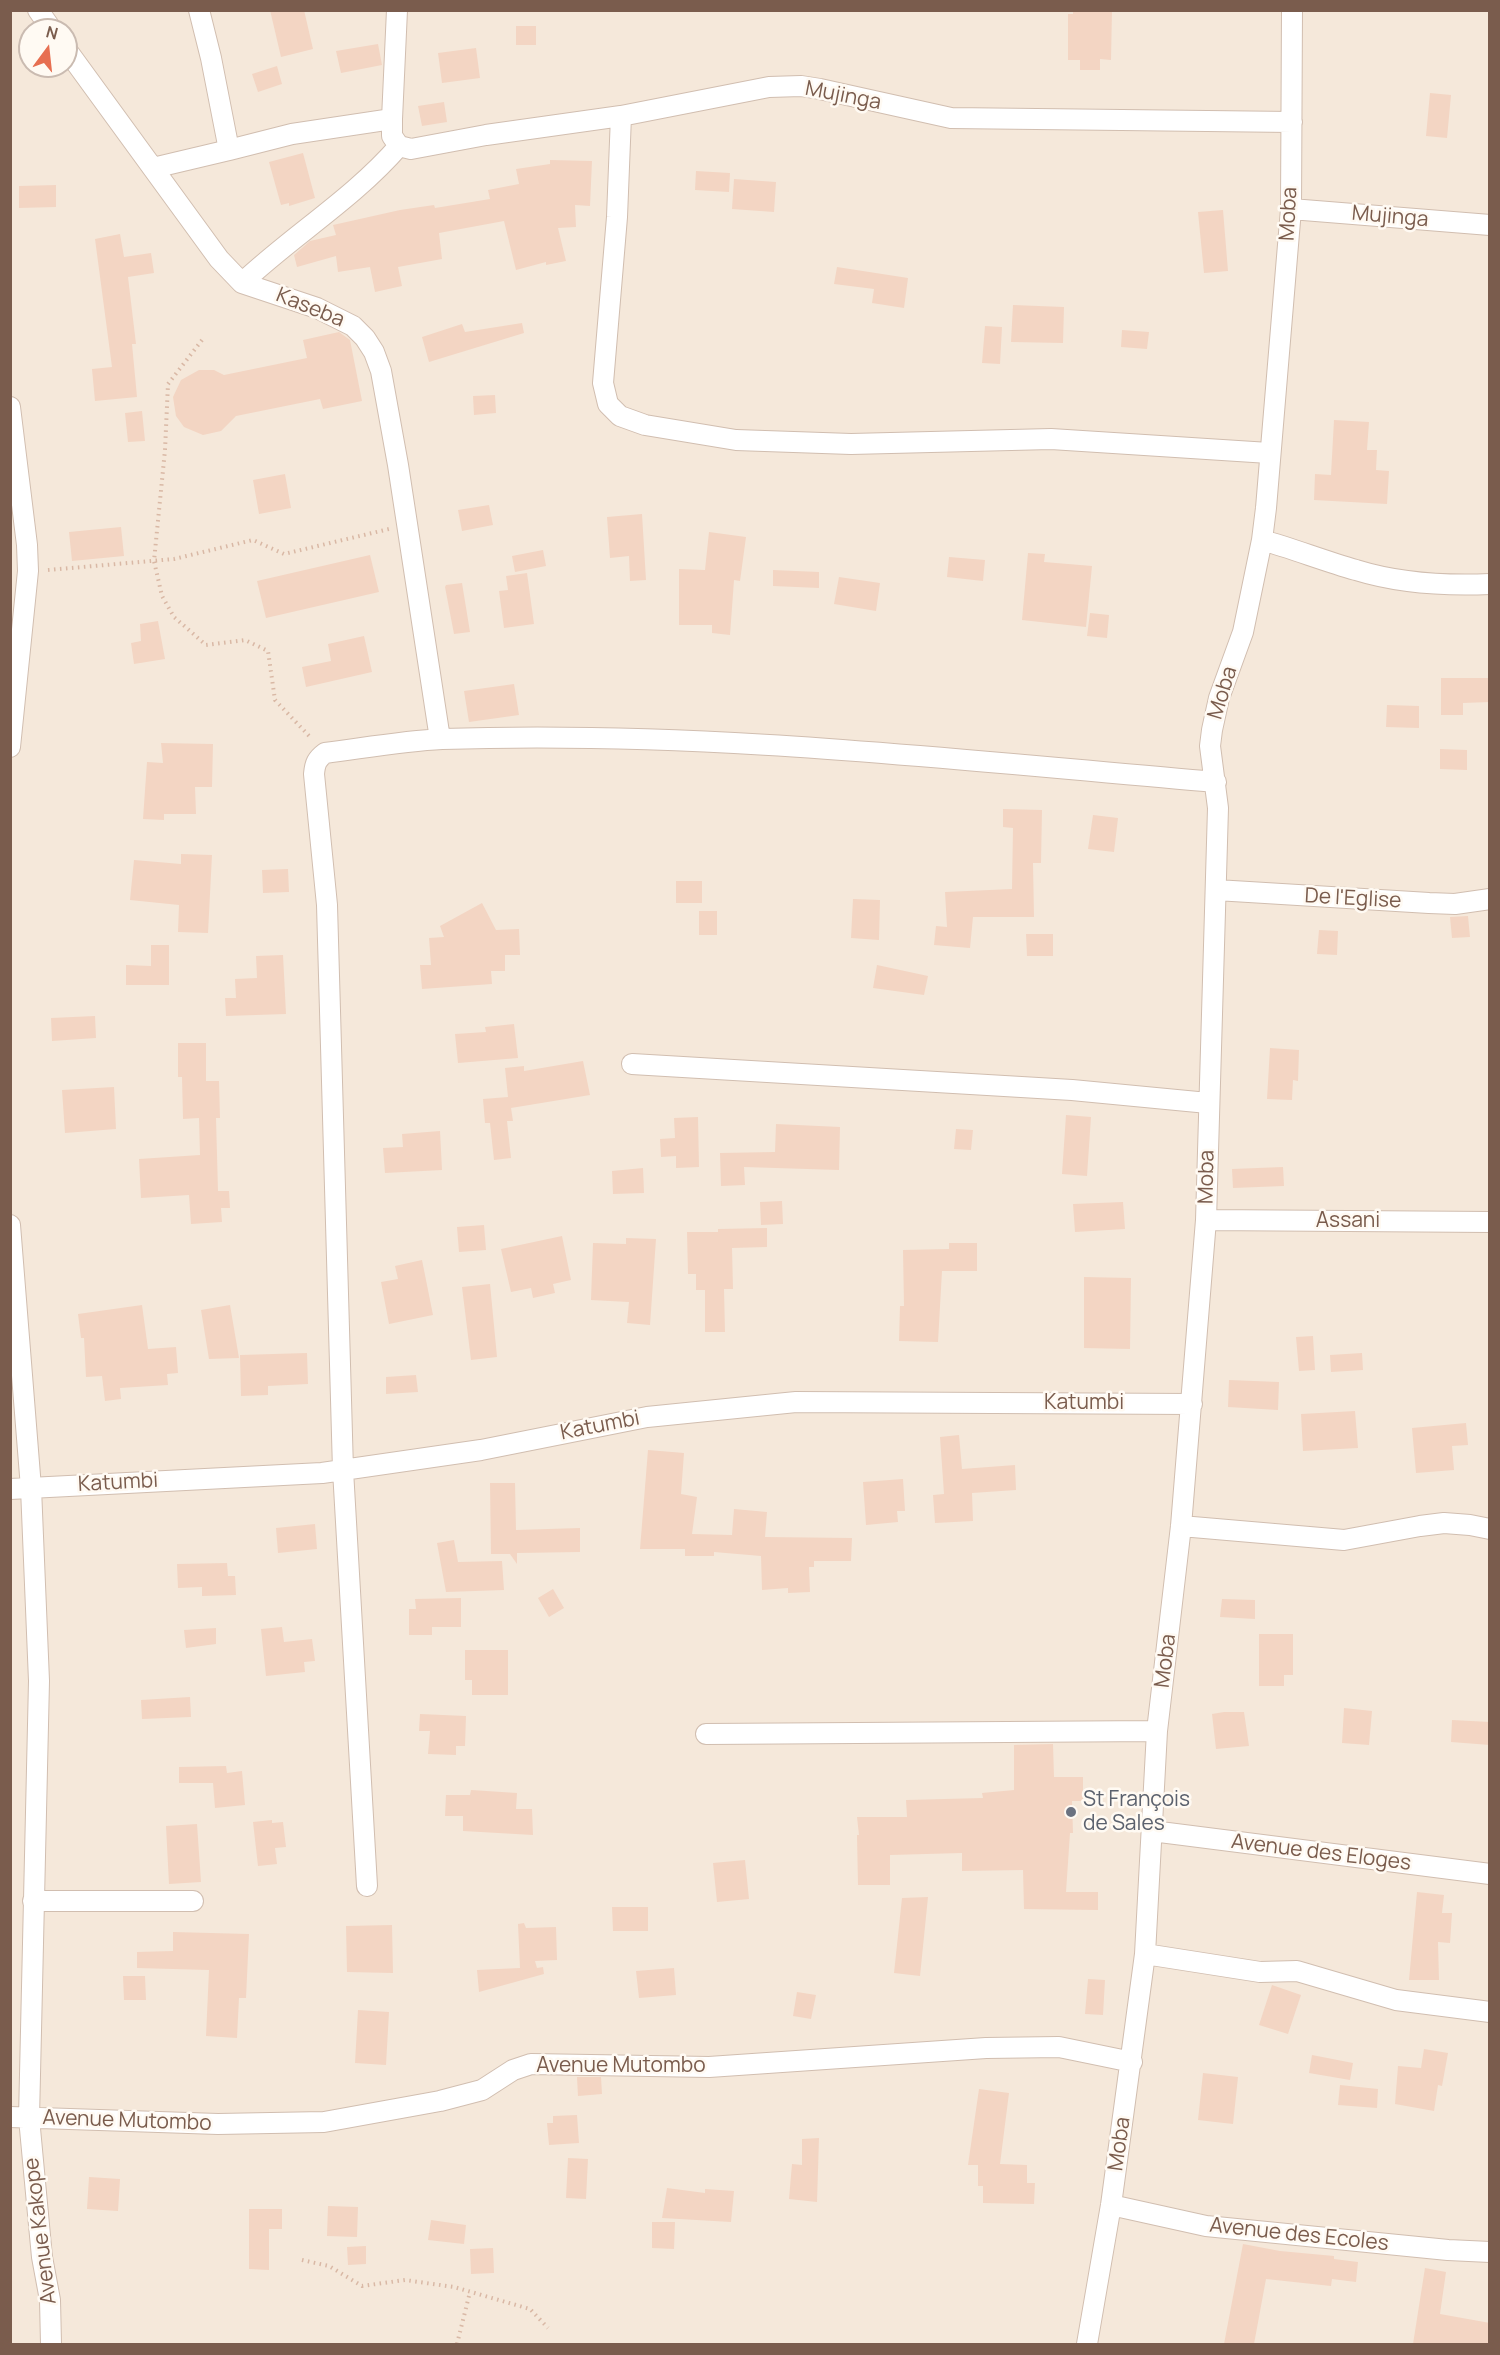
<!DOCTYPE html>
<meta charset="utf-8">
<style>
body{margin:0}
#map{position:relative;width:1500px;height:2355px;overflow:hidden;background:#fdf6ec;font-family:Manrope,sans-serif}
canvas{display:block}
.frame{position:absolute;inset:0;border:12px solid #7a5c4d;pointer-events:none}
.north{position:absolute;left:18px;top:18px;width:60px;height:60px;box-sizing:border-box;background:#fffaf3;border:2px solid #cabbb1;border-radius:50%;rotate:15deg;font-size:16px;font-weight:700;line-height:24px;text-align:center;color:#7a5c4d}
.north::after{content:'';display:block;margin:auto;width:21px;height:27px;background:#e76f51;clip-path:polygon(50% 0,100% 100%,50% 72%,0 100%)}
</style>
<div id="map">
<canvas width="1500" height="2355"></canvas>
<div class="frame"></div>
<div class="north">N</div>
</div>
<script>
const ctx = document.querySelector('canvas').getContext('2d');
ctx.lineJoin = 'round';
function paint(path, color) {
  ctx.fillStyle = color;
  ctx.fill(path, 'evenodd');
}
function stroke(path, color, width, dash) {
  ctx.strokeStyle = color;
  ctx.lineWidth = width;
  ctx.lineCap = dash ? 'butt' : 'round';
  ctx.setLineDash(dash || []);
  ctx.stroke(path);
}
function write(font, color, halo, rows, align = 'center') {
  ctx.font = font + ' Manrope,sans-serif';
  ctx.lineWidth = 5;
  ctx.setLineDash([]);
  ctx.textBaseline = 'middle';
  ctx.strokeStyle = halo;
  ctx.fillStyle = color;
  for (const [text, x, y, turn = 0] of rows) {
    ctx.save();
    ctx.translate(x, y);
    ctx.rotate((+turn || 0) * Math.PI / 180);
    ctx.textAlign = isNaN(turn) ? turn : align;
    if (halo) ctx.strokeText(text, 0, 0);
    ctx.fillText(text, 0, 0);
    ctx.restore();
  }
}
paint(new Path2D(`
 M 11,11 L 1489,11 L 1489,2344 L 11,2344 ZM 30,30 L 66,30 L 66,66 L 30,66 Z`), '#f5e8da');
paint(new Path2D(`
 M 270,10 L 304,10 L 313,49 L 281,57 Z
 M 1073,10 L 1112,10 L 1111,60 L 1100,59 L 1100,70 L 1080,70 L 1080,60 L 1068,60 L 1068,14 L 1073,14 Z
 M 516,26 L 536,26 L 536,45 L 516,45 Z
 M 378,44 L 382,65 L 341,73 L 336,51 Z
 M 476,48 L 480,78 L 442,83 L 438,53 Z
 M 277,66 L 282,84 L 258,92 L 252,74 Z
 M 1430,93 L 1451,95 L 1447,138 L 1426,136 Z
 M 444,102 L 447,122 L 422,126 L 418,106 Z
 M 303,153 L 315,198 L 289,206 L 289,203 L 281,205 L 269,162 Z
 M 550,160 L 592,161 L 590,206 L 575,205 L 576,227 L 558,228 L 566,261 L 546,265 L 546,262 L 516,270 L 504,221 L 439,233 L 442,259 L 398,267 L 402,286 L 375,292 L 370,267 L 338,272 L 336,256 L 297,267 L 294,255 L 310,241 L 336,235 L 333,225 L 400,210 L 434,205 L 435,208 L 490,199 L 488,190 L 519,184 L 516,169 L 550,164 Z
 M 696,171 L 730,173 L 729,192 L 695,190 Z
 M 734,179 L 776,182 L 774,212 L 732,209 Z
 M 56,185 L 56,207 L 19,208 L 19,186 Z
 M 1223,210 L 1228,271 L 1204,273 L 1198,212 Z
 M 120,234 L 124,257 L 151,253 L 154,273 L 128,277 L 136,344 L 132,344 L 137,397 L 95,401 L 92,369 L 112,367 L 95,239 Z
 M 837,267 L 908,278 L 904,308 L 872,303 L 874,289 L 834,284 Z
 M 1013,305 L 1064,307 L 1063,343 L 1011,342 Z
 M 522,323 L 524,333 L 429,362 L 422,337 L 462,324 L 465,332 Z
 M 985,326 L 1002,327 L 1000,364 L 982,363 Z
 M 1122,330 L 1149,332 L 1147,349 L 1121,347 Z
 M 339,332 L 350,340 L 362,401 L 323,409 L 320,399 L 236,416 L 221,431 L 203,435 L 184,427 L 176,416 L 173,397 L 181,380 L 199,370 L 214,370 L 224,375 L 307,358 L 303,340 Z
 M 495,395 L 496,413 L 474,415 L 473,396 Z
 M 142,411 L 145,441 L 128,442 L 125,413 Z
 M 1334,420 L 1369,422 L 1367,450 L 1377,450 L 1376,470 L 1389,471 L 1387,504 L 1314,500 L 1315,474 L 1331,475 Z
 M 285,474 L 291,508 L 259,514 L 253,480 Z
 M 489,505 L 493,525 L 462,531 L 458,510 Z
 M 642,514 L 646,580 L 630,581 L 629,556 L 610,558 L 607,517 Z
 M 121,527 L 124,556 L 72,561 L 69,532 Z
 M 709,532 L 746,537 L 740,581 L 734,580 L 730,635 L 712,633 L 712,625 L 679,625 L 679,569 L 705,570 Z
 M 543,550 L 546,566 L 515,572 L 512,556 Z
 M 1028,553 L 1045,554 L 1044,562 L 1092,566 L 1086,627 L 1022,620 Z
 M 370,555 L 379,592 L 266,618 L 257,581 Z
 M 949,557 L 985,560 L 983,581 L 947,577 Z
 M 773,570 L 819,572 L 819,588 L 773,586 Z
 M 527,573 L 534,624 L 504,628 L 499,591 L 508,590 L 506,576 Z
 M 839,577 L 880,583 L 876,611 L 834,604 Z
 M 462,583 L 470,632 L 454,634 L 445,587 L 446,585 Z
 M 1090,613 L 1109,615 L 1107,638 L 1087,636 Z
 M 158,621 L 165,659 L 134,664 L 131,643 L 141,641 L 140,624 Z
 M 364,636 L 372,672 L 306,687 L 302,667 L 331,661 L 328,644 Z
 M 1441,678 L 1490,678 L 1490,702 L 1463,703 L 1463,715 L 1441,715 Z
 M 514,684 L 519,715 L 469,722 L 464,691 Z
 M 1387,705 L 1419,706 L 1419,728 L 1386,727 Z
 M 161,743 L 213,744 L 212,787 L 195,787 L 196,814 L 164,814 L 164,820 L 143,819 L 147,762 L 163,763 Z
 M 1440,749 L 1467,750 L 1467,770 L 1440,769 Z
 M 1003,809 L 1042,810 L 1041,863 L 1033,863 L 1034,917 L 973,917 L 970,948 L 934,945 L 936,926 L 947,927 L 945,892 L 1012,889 L 1013,828 L 1003,827 Z
 M 1093,815 L 1118,818 L 1114,852 L 1088,849 Z
 M 181,854 L 212,855 L 208,933 L 178,932 L 179,905 L 130,900 L 134,860 L 181,864 Z
 M 288,869 L 289,892 L 263,893 L 262,870 Z
 M 676,881 L 702,881 L 702,903 L 676,903 Z
 M 853,899 L 880,900 L 879,940 L 851,938 Z
 M 482,903 L 496,930 L 519,929 L 520,955 L 505,955 L 505,971 L 491,971 L 492,984 L 422,989 L 420,965 L 431,965 L 429,938 L 444,937 L 440,926 Z
 M 699,911 L 717,911 L 717,935 L 699,935 Z
 M 1468,916 L 1470,937 L 1452,938 L 1450,917 Z
 M 1319,930 L 1338,931 L 1337,955 L 1317,954 Z
 M 1026,934 L 1053,934 L 1053,956 L 1027,956 Z
 M 151,945 L 169,945 L 169,985 L 126,985 L 126,965 L 151,966 Z
 M 283,955 L 286,1014 L 226,1016 L 225,998 L 236,998 L 235,979 L 257,978 L 256,956 Z
 M 877,965 L 928,976 L 924,995 L 873,988 Z
 M 95,1016 L 96,1038 L 52,1041 L 51,1018 Z
 M 514,1024 L 518,1058 L 458,1063 L 455,1034 L 486,1032 L 485,1027 Z
 M 178,1043 L 206,1043 L 206,1081 L 219,1081 L 220,1118 L 216,1118 L 218,1191 L 229,1191 L 230,1208 L 221,1208 L 222,1222 L 191,1224 L 189,1195 L 141,1198 L 139,1159 L 200,1155 L 199,1118 L 183,1119 L 182,1077 L 178,1077 Z
 M 1270,1048 L 1299,1050 L 1298,1081 L 1293,1080 L 1292,1100 L 1267,1099 Z
 M 583,1061 L 590,1095 L 511,1108 L 513,1121 L 507,1121 L 511,1158 L 494,1160 L 490,1123 L 485,1123 L 483,1099 L 508,1097 L 505,1068 L 524,1066 L 524,1071 Z
 M 114,1087 L 116,1129 L 65,1133 L 62,1090 Z
 M 1066,1115 L 1091,1117 L 1087,1176 L 1062,1174 Z
 M 698,1117 L 699,1167 L 676,1168 L 676,1156 L 661,1157 L 660,1139 L 675,1138 L 674,1118 Z
 M 776,1124 L 840,1127 L 839,1170 L 744,1167 L 745,1185 L 721,1186 L 720,1153 L 775,1152 Z
 M 956,1129 L 973,1130 L 971,1150 L 954,1149 Z
 M 440,1131 L 442,1170 L 385,1173 L 383,1148 L 403,1147 L 402,1134 Z
 M 1283,1167 L 1284,1186 L 1233,1188 L 1232,1169 Z
 M 643,1168 L 644,1193 L 613,1194 L 612,1171 Z
 M 782,1201 L 783,1224 L 761,1225 L 760,1202 Z
 M 1123,1202 L 1125,1229 L 1075,1232 L 1073,1204 Z
 M 484,1225 L 486,1250 L 459,1252 L 457,1227 Z
 M 767,1228 L 767,1247 L 732,1248 L 733,1289 L 724,1289 L 725,1332 L 705,1332 L 705,1290 L 696,1290 L 696,1274 L 688,1274 L 687,1232 L 718,1232 L 718,1229 Z
 M 562,1236 L 571,1280 L 553,1284 L 555,1293 L 533,1298 L 531,1288 L 511,1292 L 501,1249 Z
 M 626,1238 L 656,1239 L 650,1325 L 627,1323 L 629,1302 L 591,1300 L 593,1243 L 626,1244 Z
 M 949,1243 L 977,1243 L 977,1271 L 942,1271 L 938,1342 L 899,1341 L 900,1306 L 904,1306 L 903,1250 L 949,1249 Z
 M 422,1260 L 433,1315 L 389,1324 L 381,1282 L 398,1279 L 395,1266 Z
 M 1084,1277 L 1131,1278 L 1130,1349 L 1084,1348 Z
 M 490,1284 L 497,1357 L 471,1360 L 462,1287 Z
 M 142,1305 L 148,1349 L 176,1347 L 178,1373 L 167,1374 L 168,1385 L 120,1388 L 121,1399 L 105,1401 L 102,1376 L 86,1377 L 84,1338 L 81,1338 L 78,1314 Z
 M 230,1305 L 239,1358 L 209,1359 L 201,1310 Z
 M 1313,1336 L 1315,1370 L 1299,1371 L 1296,1337 Z
 M 307,1353 L 308,1384 L 268,1386 L 268,1395 L 241,1396 L 240,1355 Z
 M 1362,1353 L 1363,1370 L 1331,1372 L 1330,1355 Z
 M 416,1375 L 418,1392 L 386,1394 L 386,1377 Z
 M 1229,1380 L 1279,1382 L 1278,1410 L 1228,1407 Z
 M 1355,1411 L 1358,1448 L 1303,1451 L 1301,1414 Z
 M 1466,1423 L 1468,1445 L 1452,1446 L 1454,1470 L 1416,1473 L 1412,1428 Z
 M 959,1435 L 962,1469 L 1015,1465 L 1016,1490 L 972,1493 L 973,1521 L 935,1523 L 933,1495 L 944,1494 L 940,1437 Z
 M 648,1450 L 684,1453 L 681,1494 L 697,1497 L 692,1534 L 732,1535 L 734,1509 L 767,1512 L 765,1537 L 852,1538 L 851,1561 L 814,1561 L 814,1567 L 809,1567 L 810,1592 L 788,1593 L 788,1588 L 762,1590 L 761,1556 L 714,1552 L 714,1556 L 685,1556 L 685,1549 L 640,1549 Z
 M 903,1479 L 905,1511 L 897,1511 L 898,1522 L 866,1525 L 863,1482 Z
 M 490,1483 L 515,1483 L 516,1530 L 580,1528 L 580,1552 L 517,1553 L 517,1564 L 510,1554 L 491,1554 Z
 M 315,1524 L 317,1549 L 278,1553 L 276,1528 Z
 M 454,1540 L 458,1562 L 502,1561 L 504,1590 L 446,1592 L 437,1543 Z
 M 227,1563 L 228,1576 L 235,1576 L 236,1595 L 202,1596 L 202,1587 L 178,1588 L 177,1564 Z
 M 553,1589 L 564,1608 L 549,1617 L 538,1598 Z
 M 461,1598 L 461,1627 L 432,1627 L 432,1635 L 409,1635 L 409,1609 L 416,1609 L 415,1599 Z
 M 1222,1599 L 1255,1600 L 1255,1619 L 1220,1617 Z
 M 282,1627 L 284,1642 L 312,1639 L 315,1661 L 304,1662 L 305,1672 L 266,1676 L 261,1629 Z
 M 216,1628 L 216,1644 L 186,1648 L 184,1630 Z
 M 1259,1634 L 1293,1634 L 1293,1675 L 1284,1675 L 1284,1686 L 1259,1686 Z
 M 465,1650 L 508,1650 L 508,1695 L 472,1695 L 472,1680 L 465,1680 Z
 M 190,1697 L 191,1717 L 142,1719 L 141,1700 Z
 M 1344,1708 L 1372,1711 L 1369,1745 L 1342,1743 Z
 M 1224,1712 L 1244,1712 L 1249,1746 L 1216,1749 L 1212,1714 Z
 M 420,1714 L 466,1716 L 465,1746 L 456,1746 L 456,1755 L 428,1754 L 430,1731 L 419,1731 Z
 M 1452,1720 L 1490,1722 L 1490,1745 L 1451,1742 Z
 M 1053,1744 L 1054,1777 L 1083,1777 L 1083,1801 L 1072,1801 L 1073,1833 L 1070,1833 L 1066,1892 L 1098,1892 L 1098,1910 L 1024,1909 L 1023,1870 L 962,1871 L 962,1853 L 890,1855 L 890,1885 L 858,1885 L 857,1835 L 859,1835 L 857,1817 L 907,1817 L 906,1800 L 983,1798 L 982,1793 L 1014,1790 L 1014,1745 Z
 M 226,1766 L 227,1773 L 242,1771 L 245,1805 L 215,1808 L 213,1783 L 179,1783 L 179,1767 Z
 M 471,1790 L 517,1793 L 516,1809 L 532,1809 L 533,1835 L 463,1831 L 463,1816 L 445,1816 L 446,1795 L 470,1795 Z
 M 272,1820 L 272,1823 L 283,1822 L 286,1847 L 275,1848 L 277,1864 L 258,1866 L 253,1822 Z
 M 197,1824 L 201,1882 L 169,1884 L 166,1826 Z
 M 745,1860 L 749,1899 L 717,1902 L 713,1863 Z
 M 1417,1892 L 1444,1895 L 1442,1913 L 1452,1913 L 1450,1943 L 1438,1942 L 1439,1980 L 1409,1980 Z
 M 928,1897 L 920,1976 L 894,1973 L 902,1898 Z
 M 612,1907 L 648,1907 L 648,1931 L 613,1931 Z
 M 524,1923 L 526,1928 L 556,1927 L 557,1960 L 535,1961 L 537,1968 L 543,1967 L 544,1974 L 479,1992 L 477,1970 L 520,1968 L 518,1924 Z
 M 392,1925 L 393,1973 L 347,1972 L 346,1926 Z
 M 173,1932 L 249,1934 L 246,1998 L 239,1998 L 237,2038 L 206,2036 L 209,1970 L 137,1968 L 137,1952 L 173,1951 Z
 M 674,1968 L 676,1995 L 639,1998 L 636,1971 Z
 M 123,1976 L 145,1976 L 146,2000 L 124,2000 Z
 M 1088,1979 L 1105,1980 L 1103,2015 L 1085,2014 Z
 M 1272,1985 L 1301,1995 L 1288,2034 L 1259,2025 Z
 M 797,1992 L 816,1995 L 811,2019 L 793,2016 Z
 M 358,2010 L 389,2012 L 386,2065 L 355,2063 Z
 M 1424,2049 L 1448,2053 L 1442,2086 L 1438,2085 L 1434,2111 L 1395,2104 L 1398,2066 L 1421,2068 Z
 M 1312,2055 L 1353,2063 L 1350,2080 L 1309,2073 Z
 M 1203,2073 L 1238,2077 L 1233,2124 L 1198,2120 Z
 M 577,2077 L 601,2077 L 602,2094 L 578,2096 Z
 M 1340,2085 L 1378,2089 L 1377,2108 L 1338,2105 Z
 M 979,2089 L 1009,2093 L 1000,2164 L 1027,2165 L 1027,2183 L 1035,2183 L 1034,2204 L 983,2203 L 983,2186 L 978,2186 L 978,2165 L 968,2165 Z
 M 577,2115 L 579,2143 L 549,2145 L 547,2123 L 553,2123 L 553,2116 Z
 M 819,2138 L 817,2202 L 789,2199 L 792,2164 L 802,2165 L 802,2139 Z
 M 568,2158 L 588,2159 L 586,2199 L 566,2198 Z
 M 89,2177 L 120,2179 L 118,2211 L 87,2209 Z
 M 667,2188 L 705,2193 L 705,2189 L 734,2191 L 731,2222 L 662,2218 Z
 M 328,2206 L 358,2207 L 357,2237 L 327,2236 Z
 M 249,2209 L 282,2209 L 282,2229 L 269,2229 L 269,2270 L 249,2269 Z
 M 431,2220 L 466,2225 L 464,2244 L 428,2240 Z
 M 652,2222 L 675,2222 L 674,2249 L 652,2248 Z
 M 1243,2244 L 1280,2251 L 1334,2256 L 1334,2259 L 1358,2262 L 1356,2282 L 1332,2279 L 1331,2286 L 1266,2279 L 1254,2344 L 1224,2344 Z
 M 366,2246 L 366,2264 L 348,2265 L 347,2247 Z
 M 493,2248 L 494,2273 L 471,2274 L 470,2249 Z
 M 1425,2268 L 1446,2272 L 1440,2314 L 1490,2323 L 1490,2344 L 1413,2344 Z`), '#f3d5c3');
const street = new Path2D(`
 M 38,10 L 52,30
 M 397,10 L 392,119 L 392,136 L 399,146
 M 66,49 L 219,259 L 242,283 L 317,308 L 353,326 L 365,338 L 374,352 L 381,371 L 398,465 L 440,739
 M 621,116 L 617,217 L 603,383 L 608,404 L 620,416 L 645,425 L 736,440 L 851,444 L 1051,439 L 1269,453
 M 399,146 L 411,149 L 486,135 L 621,116 L 769,87 L 801,86 L 820,89 L 951,118 L 1292,122
 M 229,150 L 292,134 L 392,119
 M 153,168 L 229,150 L 211,58 L 199,10
 M 1291,209 L 1490,225
 M 242,283 C 293,235 353,199 399,146
 M 10,407 L 27,545 L 28,571 L 10,747
 M 1262,540 C 1294,549 1324,561 1356,570 C 1398,583 1445,586 1490,584
 M 1216,890 L 1429,903 L 1455,904 L 1490,899
 M 632,1064 L 1072,1090 L 1208,1103
 M 1206,1220 L 1490,1222
 M 10,1225 L 31,1488 L 39,1681 L 29,2118 L 42,2257 L 50,2300 L 51,2344
 M 10,1489 L 322,1473 L 481,1450 L 647,1417 L 796,1402 L 1192,1404
 M 1181,1526 L 1344,1540 L 1420,1526 L 1444,1523 L 1470,1525 L 1490,1529
 M 706,1734 L 1157,1731
 M 1152,1831 L 1490,1874
 M 367,1886 L 343,1470 L 327,905 L 314,774 C 315,763 317,759 325,753 C 364,748 403,741 442,739 C 700,730 959,760 1216,782
 M 33,1901 L 193,1901
 M 1145,1954 L 1260,1972 L 1297,1971 L 1396,2000 L 1490,2012
 M 10,2117 L 218,2124 L 324,2122 L 440,2101 L 482,2090 L 513,2070 L 531,2064 L 709,2067 L 986,2048 L 1059,2047 L 1132,2062
 M 1111,2205 L 1206,2226 L 1448,2250 L 1490,2252
 M 1087,2344 L 1111,2205 L 1145,1954 L 1157,1731 L 1181,1526 L 1206,1220 L 1218,808 L 1210,746 L 1212,730 L 1219,698 L 1243,632 L 1262,540 L 1266,508 L 1291,209 L 1292,10`);
stroke(street, '#d1beb0', 22);
stroke(new Path2D(`
 M 202,340 L 168,384 L 165,450 L 154,561 L 162,596 L 174,617 L 206,645 L 245,640 L 268,651 L 275,700 L 311,738
 M 48,570 L 174,559 L 253,540 L 284,554 L 389,529
 M 302,2260 L 329,2266 L 362,2286 L 405,2280 L 454,2287 L 530,2309 L 548,2328
 M 457,2344 L 470,2292`), '#d9b8a5', 4, [1.5, 4.5]);
stroke(street, '#fff', 20);
for (const [x, y, r, color] of [
 [1071,1812,6,"#6b7280"]
]) {
  const dot = new Path2D();
  dot.arc(x, y, r, 0, 2 * Math.PI);
  ctx.fillStyle = color;
  ctx.fill(dot);
  stroke(dot, '#fffaf3', 2);
}
write('21px', '#7a5c4d', '#fffaf3', [
 ["Mujinga",843,96,11],
 ["Moba",1289,214,-87],
 ["Mujinga",1390,217,5],
 ["Kaseba",310,308,22],
 ["Moba",1223,693,-73],
 ["De l'Eglise",1353,899,3],
 ["Moba",1207,1177,-89],
 ["Assani",1348,1221],
 ["Katumbi",1084,1403],
 ["Katumbi",600,1426,-11],
 ["Katumbi",118,1483,-3],
 ["Moba",1166,1661,-83],
 ["Avenue des Eloges",1321,1853,7],
 ["Avenue Mutombo",621,2066],
 ["Avenue Mutombo",127,2121,2],
 ["Moba",1120,2144,-82],
 ["Avenue Kakope",41,2231,-97],
 ["Avenue des Ecoles",1299,2235,6]
]);
write('21px', '#5b616d', '#fffaf3', [
 ["St François",1083,1800],
 ["de Sales",1083,1824]
], 'left');
</script>
